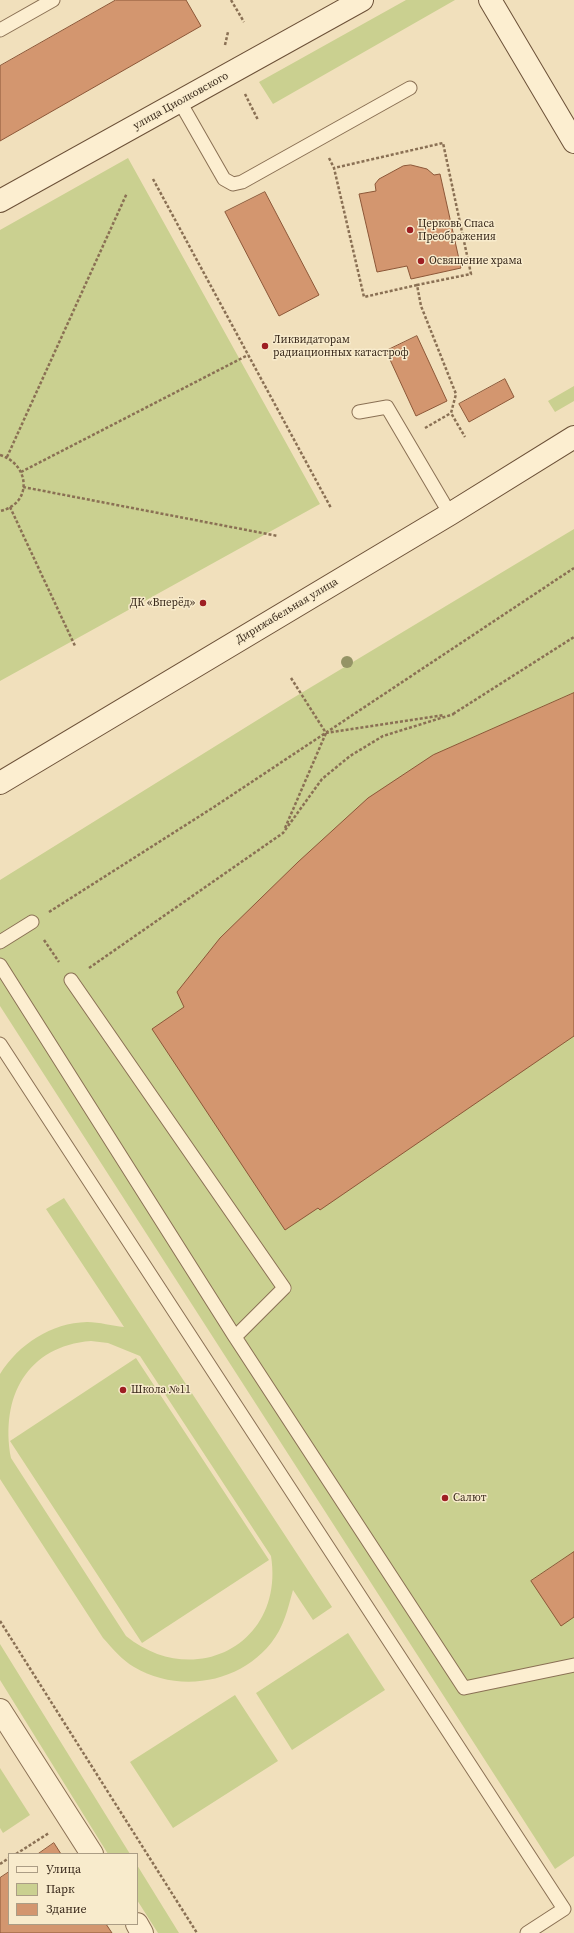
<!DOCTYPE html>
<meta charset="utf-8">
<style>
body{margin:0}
#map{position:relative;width:574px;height:1933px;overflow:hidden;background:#f1e0bc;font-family:"Source Serif 4",serif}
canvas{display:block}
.legend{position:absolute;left:8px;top:1853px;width:130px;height:72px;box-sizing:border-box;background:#f8ebcc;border:1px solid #ab9d85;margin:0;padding:5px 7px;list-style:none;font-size:12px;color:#38281a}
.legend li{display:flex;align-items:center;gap:8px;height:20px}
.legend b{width:20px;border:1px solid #ab9d85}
</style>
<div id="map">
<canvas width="574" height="1933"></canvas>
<ul class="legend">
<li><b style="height:5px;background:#fceed0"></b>Улица</li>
<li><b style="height:11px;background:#cad090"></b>Парк</li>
<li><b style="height:11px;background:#d3966f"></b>Здание</li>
</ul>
</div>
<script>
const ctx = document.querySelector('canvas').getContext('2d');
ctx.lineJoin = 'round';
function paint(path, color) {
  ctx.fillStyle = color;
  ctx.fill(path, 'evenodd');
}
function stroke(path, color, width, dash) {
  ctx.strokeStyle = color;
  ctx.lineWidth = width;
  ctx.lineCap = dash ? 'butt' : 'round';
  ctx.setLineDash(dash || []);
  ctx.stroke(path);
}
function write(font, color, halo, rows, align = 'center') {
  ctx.font = font + ' "Source Serif 4",serif';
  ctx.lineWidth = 3;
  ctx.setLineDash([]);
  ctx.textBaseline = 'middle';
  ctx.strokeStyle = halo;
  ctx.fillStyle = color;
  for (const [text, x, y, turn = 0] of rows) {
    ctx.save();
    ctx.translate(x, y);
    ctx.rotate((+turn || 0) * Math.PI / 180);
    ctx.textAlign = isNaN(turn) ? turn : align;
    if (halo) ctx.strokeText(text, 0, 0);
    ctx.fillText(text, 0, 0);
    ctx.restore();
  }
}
paint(new Path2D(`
 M 406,0 L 455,0 L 273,104 L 259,82 Z
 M 128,158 L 320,504 L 0,681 L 0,230 Z
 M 574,386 L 574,401 L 555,412 L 548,401 Z
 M 574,529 L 574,1856 L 555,1869 L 0,1006 L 0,880 L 288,701 Z
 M 64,1198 L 332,1607 L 313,1620 L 293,1590 C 289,1604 286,1618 279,1631 C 251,1681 183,1696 134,1667 C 122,1660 113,1649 103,1638 L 0,1479 L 0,1374 C 19,1344 51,1323 87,1322 C 100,1322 112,1326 124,1327 L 46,1209 ZM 91,1341 L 108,1343 L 140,1356 L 271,1556 C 285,1644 194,1691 126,1636 L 11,1458 C 0,1397 27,1346 91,1341 Z
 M 136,1358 L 269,1560 L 142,1643 L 10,1441 Z
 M 348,1633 L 385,1690 L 292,1750 L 256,1693 Z
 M 0,1644 L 130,1854 L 108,1854 L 0,1680 Z
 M 235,1695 L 278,1761 L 173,1828 L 130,1762 Z
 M 0,1768 L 30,1815 L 3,1833 L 0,1828 Z
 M 137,1865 L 179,1933 L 158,1933 L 137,1900 Z`), '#cad090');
const building = new Path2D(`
 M 116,0 L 186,0 L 201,26 L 0,141 L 0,66 Z
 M 411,165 L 427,169 L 434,175 L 440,174 L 461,268 L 411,279 L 407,266 L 377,272 L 359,194 L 376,191 L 375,184 L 379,179 L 403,166 Z
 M 265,192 L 319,295 L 279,316 L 225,212 Z
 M 417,336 L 447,401 L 416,416 L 386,351 Z
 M 505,379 L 514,397 L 469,422 L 459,404 Z
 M 574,693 L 574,1036 L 320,1210 L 318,1208 L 285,1230 L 152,1029 L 184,1007 L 177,992 L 220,938 L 298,862 L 368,798 L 433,755 Z
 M 574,1552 L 574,1617 L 561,1626 L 531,1581 Z
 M 54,1843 L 61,1854 L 38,1854 Z
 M 9,1872 L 9,1924 L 106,1924 L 112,1933 L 0,1933 L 0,1878 Z`);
paint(building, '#d3966f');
stroke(building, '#8c5738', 1);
const lane = new Path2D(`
 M 0,30 L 53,0
 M 180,102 L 224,179 L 233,184 L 242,182 L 410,88
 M 359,412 L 387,407 L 450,514
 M 0,942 L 32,922
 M 0,965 L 235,1337
 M 71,980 L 284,1288 L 235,1337 L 464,1688 L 574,1665
 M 0,1044 L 564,1909 L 527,1933`);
const street = new Path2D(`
 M 0,1710 L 92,1854
 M 137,1924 L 142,1933`);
const secondary = new Path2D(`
 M 490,0 L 574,142
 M 0,201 L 362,0
 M 0,783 L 450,514 L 574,437`);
stroke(lane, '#8a7054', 15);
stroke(street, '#8a7054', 24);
stroke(secondary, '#6c5138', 24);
stroke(new Path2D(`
 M 231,0 L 244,22
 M 225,45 L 228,32
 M 245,94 L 258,120
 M 329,158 L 334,168
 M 153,179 L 331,508
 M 417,285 L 364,297 L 334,168 L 443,143 L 471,274 L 417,285 L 421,306 L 456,394 L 451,413 L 465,437
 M 425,428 L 451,413
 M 0,455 C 30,464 33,504 0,511
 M 7,457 L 127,193
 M 21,472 L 248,355
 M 23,487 L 278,536
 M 10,507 L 75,646
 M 291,678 L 326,733 L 444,715
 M 453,714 L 574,637
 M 285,828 L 326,733
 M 49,912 L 214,807 L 574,568
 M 44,940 L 59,962
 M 89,968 L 283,833 L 322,779 L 350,756 L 383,736 L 454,714
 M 0,1621 L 197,1933
 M 16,1854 L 49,1833
 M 0,1864 L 9,1858`), '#8a7054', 2.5, [3, 2]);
stroke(lane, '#fceed0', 13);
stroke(street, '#fceed0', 22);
stroke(secondary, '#fceed0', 22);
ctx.fillStyle = '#959466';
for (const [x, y] of [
 [347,662]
]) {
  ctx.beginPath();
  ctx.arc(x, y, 6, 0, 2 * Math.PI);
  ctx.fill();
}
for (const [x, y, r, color] of [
 [410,230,4,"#9e1f23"],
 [421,261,4,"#9e1f23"],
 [265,346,4,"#9e1f23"],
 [203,603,4,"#9e1f23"],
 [123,1390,4,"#9e1f23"],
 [445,1498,4,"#9e1f23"]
]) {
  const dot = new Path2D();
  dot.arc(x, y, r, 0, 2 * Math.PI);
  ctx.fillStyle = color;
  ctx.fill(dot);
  stroke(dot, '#f8ebcc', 1.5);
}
write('11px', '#38281a', '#f8ebcc', [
 ["улица Циолковского",181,101,-29],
 ["Дирижабельная улица",287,611,-31]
]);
write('11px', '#38281a', '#f8ebcc', [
 ["Церковь Спаса",418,224],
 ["Преображения",418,237],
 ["Освящение храма",429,261],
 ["Ликвидаторам",273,340],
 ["радиационных катастроф",273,353],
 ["ДК «Вперёд»",195,603,"right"],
 ["Школа №11",131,1390],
 ["Салют",453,1498]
], 'left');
</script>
